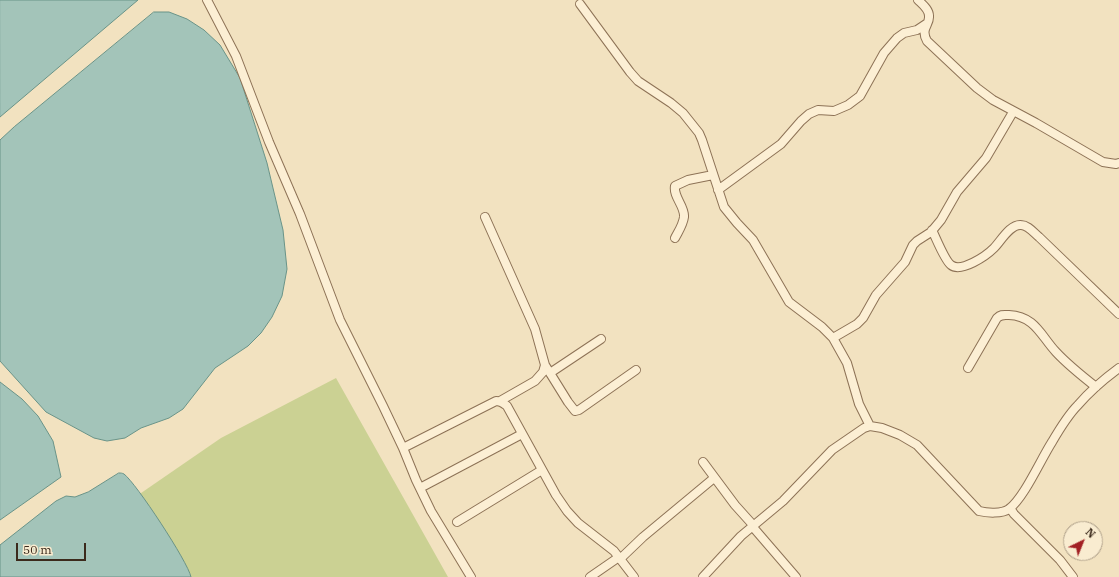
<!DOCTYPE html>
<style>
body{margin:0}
#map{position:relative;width:1119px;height:577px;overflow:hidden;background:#f2e2c0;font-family:"IBM Plex Serif",serif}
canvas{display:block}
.north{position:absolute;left:1063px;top:521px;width:40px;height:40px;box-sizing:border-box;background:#f9ecd0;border:1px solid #ad9e88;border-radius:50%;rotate:43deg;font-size:11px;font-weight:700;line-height:16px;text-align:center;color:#3b2a1c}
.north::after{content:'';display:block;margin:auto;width:14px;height:18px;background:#a22024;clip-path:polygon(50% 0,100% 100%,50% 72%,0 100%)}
.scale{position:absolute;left:16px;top:543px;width:70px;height:18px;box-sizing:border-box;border:2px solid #3b2a1c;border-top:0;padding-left:5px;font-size:12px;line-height:14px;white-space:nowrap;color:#3b2a1c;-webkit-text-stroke:3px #f9ecd0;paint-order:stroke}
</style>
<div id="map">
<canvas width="1119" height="577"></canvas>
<div class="north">N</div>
<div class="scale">50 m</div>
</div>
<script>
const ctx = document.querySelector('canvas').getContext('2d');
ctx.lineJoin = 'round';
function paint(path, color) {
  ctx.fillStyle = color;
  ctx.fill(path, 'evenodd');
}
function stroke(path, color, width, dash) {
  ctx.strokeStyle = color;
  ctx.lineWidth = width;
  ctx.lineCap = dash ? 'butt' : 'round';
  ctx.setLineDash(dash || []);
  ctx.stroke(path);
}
paint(new Path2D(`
 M 336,378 L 448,577 L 19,577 L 221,438 Z`), '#cbd193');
const water = new Path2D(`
 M 0,0 L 138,0 L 0,117 Z
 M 154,12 L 169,12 L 187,19 L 204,30 L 220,45 L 240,78 L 267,163 L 283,230 L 287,269 L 282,296 L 272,317 L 261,333 L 248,346 L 215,368 L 183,409 L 169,418 L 141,428 L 125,438 L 107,441 L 94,438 L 46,412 L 0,361 L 0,140 L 14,127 Z
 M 0,382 L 22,399 L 38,416 L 53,441 L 61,477 L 0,520 Z
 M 119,473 C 121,473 122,473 124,474 C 136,483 188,562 191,577 L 0,577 L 0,545 L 56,501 L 66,496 L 75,497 L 88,492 Z`);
paint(water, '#a3c4b9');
stroke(water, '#699388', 1);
const minor = new Path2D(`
 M 207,0 L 236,56 L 269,142 L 300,214 L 340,320 L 383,406 L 403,448 L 416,480 L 431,511 L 471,577
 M 918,0 C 922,4 929,9 929,16 C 930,25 920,28 927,41 L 977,88 L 993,100 L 1036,123 L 1103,162 L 1116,164 L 1119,163
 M 580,4 L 630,72 L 638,81 L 671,103 L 683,113 L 699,133 L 702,140 L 724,207 L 737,223 L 753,240 L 789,302 L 822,327 L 833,338 L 847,363 L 859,404 L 870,426
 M 718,190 L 781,144 L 801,121 L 809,114 L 818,110 L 834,111 L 848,105 L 860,96 L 884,53 L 897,38 L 904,33 L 917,30 L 926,24
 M 485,217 L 535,329 L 545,365 L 543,372 L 535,381 L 500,401
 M 932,230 C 936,238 945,261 951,265 C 961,273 986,256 994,248 C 1001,241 1010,224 1021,225 C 1028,225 1034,233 1039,237 L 1119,314
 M 675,238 C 678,232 683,225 684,217 C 685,206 673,197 675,186 L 688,180 L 713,175
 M 833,338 L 857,324 L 863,318 L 876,295 L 905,262 L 913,245 L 917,241 L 931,232 L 941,220 L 957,192 L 986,158 L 1013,112
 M 545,365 L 568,402 L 575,411 L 579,410 L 636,370
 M 968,368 L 997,318 C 1001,314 1004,315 1009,315 C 1035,316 1041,336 1056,352 C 1068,365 1082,376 1096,387
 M 550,373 L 601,339
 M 403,448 L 496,401 C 501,401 503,403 507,406 L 556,495 L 567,511 L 578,523 L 614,551 L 634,577
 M 703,462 L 735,505 L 753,525
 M 420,488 L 522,434
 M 1010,508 L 1014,514 L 1060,560 L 1073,577
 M 457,522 L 542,470
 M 752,526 L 796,577
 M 620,559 L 643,537 L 714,478
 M 590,577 L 619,557
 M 703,577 L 741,536 L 783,501 L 832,450 L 864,428 L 870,426 L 882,428 L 900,435 L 917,445 L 979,511 C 987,513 1002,514 1009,509 C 1024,498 1041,459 1052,442 C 1059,430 1068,415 1078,405 C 1090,391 1104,379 1119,368`);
stroke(minor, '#8d7256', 10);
stroke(minor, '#fcefd4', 8);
</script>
